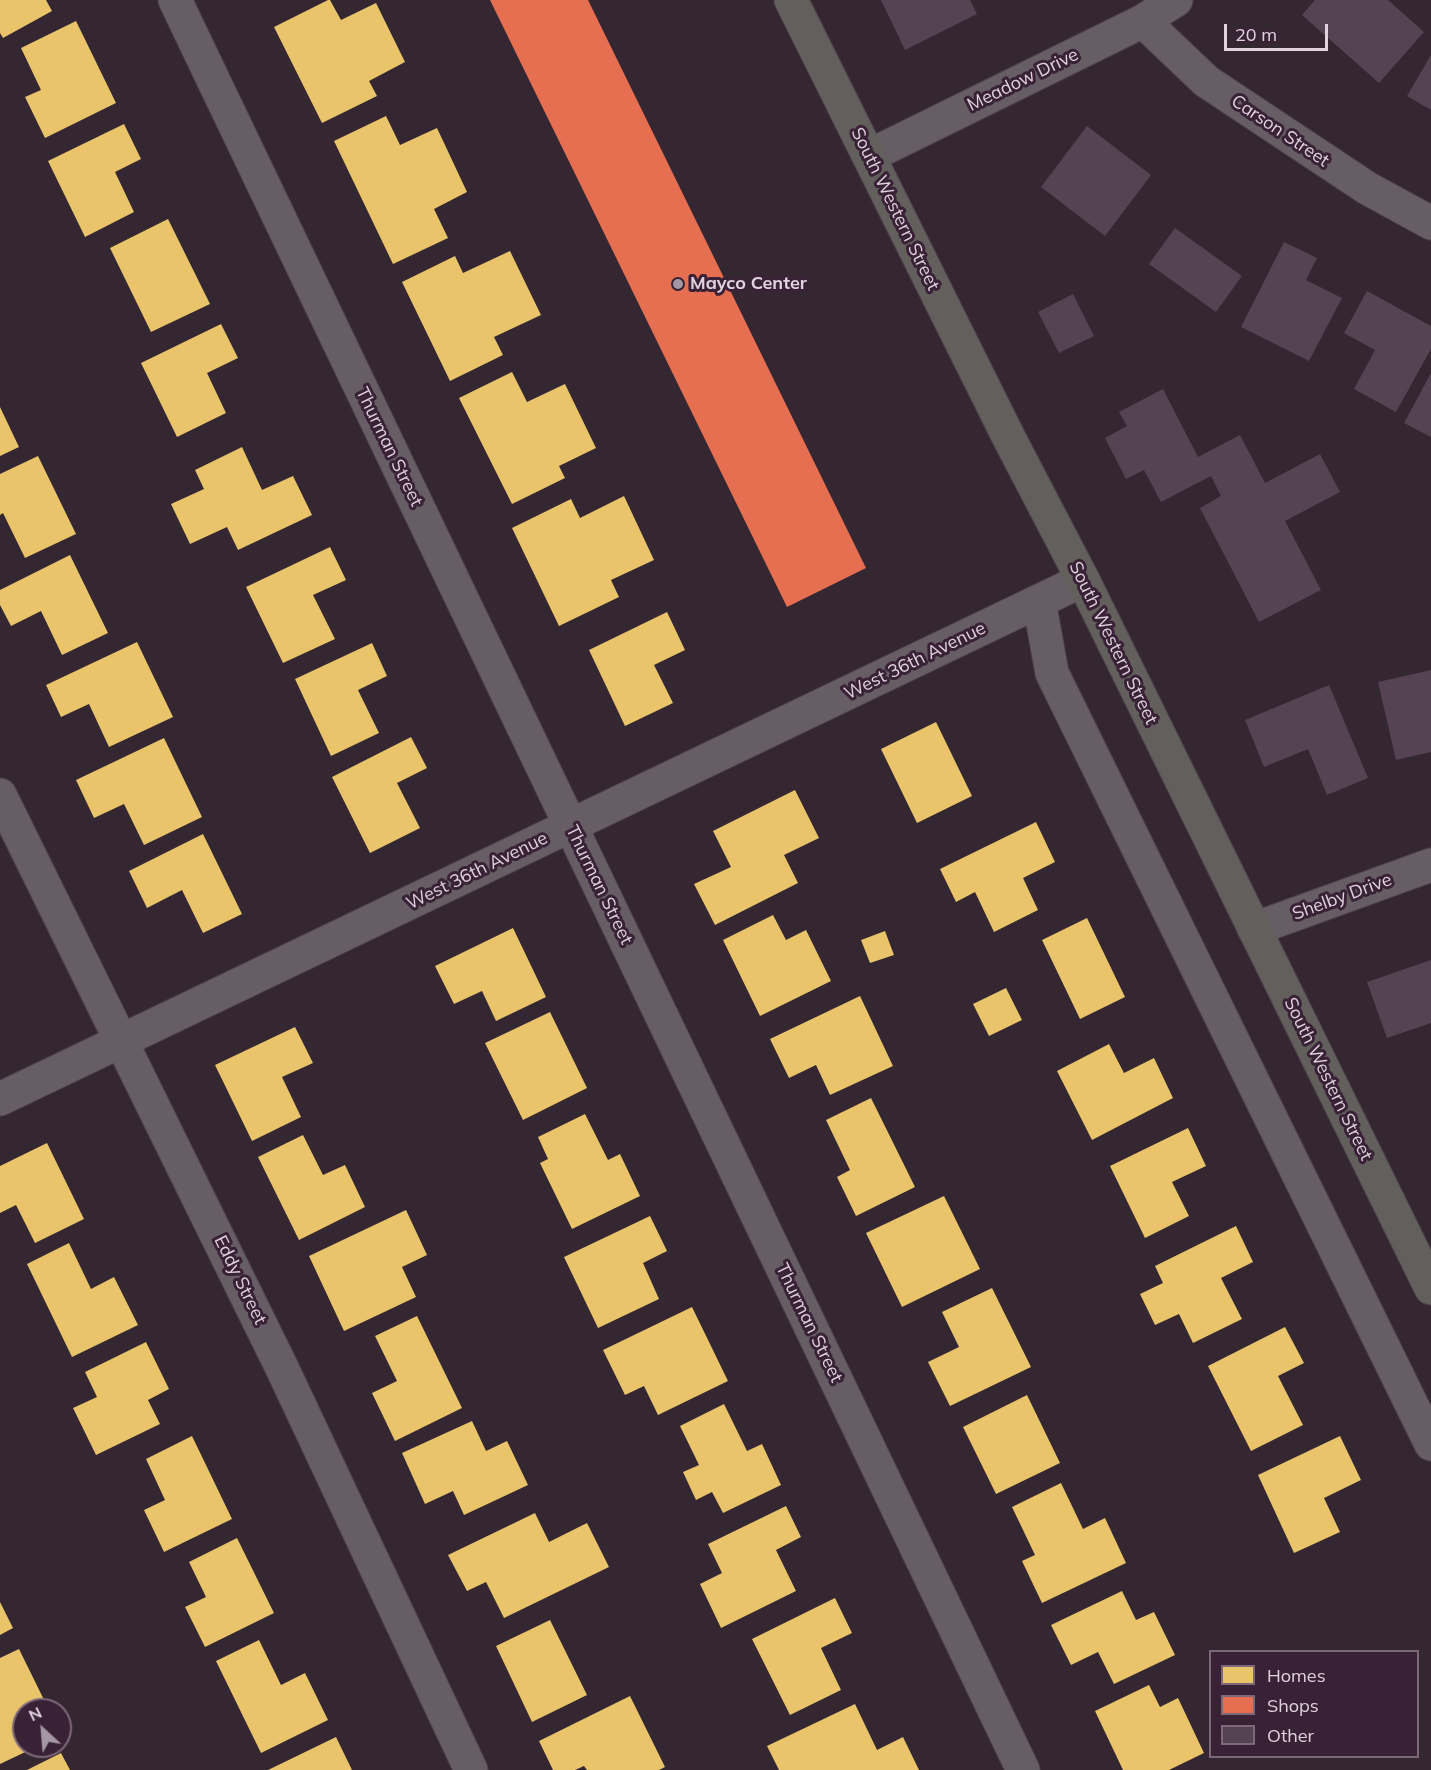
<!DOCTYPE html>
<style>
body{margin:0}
#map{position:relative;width:1431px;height:1770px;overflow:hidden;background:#342732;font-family:Mulish,sans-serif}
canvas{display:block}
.legend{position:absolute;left:1209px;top:1650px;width:210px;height:108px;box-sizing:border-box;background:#392236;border:2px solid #7c6879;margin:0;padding:8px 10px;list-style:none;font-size:18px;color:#e0d1de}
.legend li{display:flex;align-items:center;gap:12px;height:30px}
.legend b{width:30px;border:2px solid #7c6879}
.north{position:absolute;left:12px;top:1698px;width:60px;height:60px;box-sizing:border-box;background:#392236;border:2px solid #7c6879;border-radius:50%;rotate:334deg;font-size:16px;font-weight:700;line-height:24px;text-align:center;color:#e0d1de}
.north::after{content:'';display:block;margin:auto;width:21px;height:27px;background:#a496a2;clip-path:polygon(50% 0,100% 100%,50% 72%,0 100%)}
.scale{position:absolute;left:1224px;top:24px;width:104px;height:27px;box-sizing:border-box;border:3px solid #e0d1de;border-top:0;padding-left:8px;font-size:18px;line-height:21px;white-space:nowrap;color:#e0d1de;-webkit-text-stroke:4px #392236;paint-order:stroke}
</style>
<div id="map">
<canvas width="1431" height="1770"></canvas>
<ul class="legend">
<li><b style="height:16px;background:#e9c46a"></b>Homes</li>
<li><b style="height:16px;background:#e76f51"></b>Shops</li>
<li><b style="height:16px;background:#554253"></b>Other</li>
</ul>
<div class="north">N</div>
<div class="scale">20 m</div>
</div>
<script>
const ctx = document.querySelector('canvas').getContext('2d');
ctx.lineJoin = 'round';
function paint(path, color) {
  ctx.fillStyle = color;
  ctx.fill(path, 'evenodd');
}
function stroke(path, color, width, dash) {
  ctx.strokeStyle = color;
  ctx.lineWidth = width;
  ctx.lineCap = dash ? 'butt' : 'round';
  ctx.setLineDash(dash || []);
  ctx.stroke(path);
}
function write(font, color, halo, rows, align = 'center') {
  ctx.font = font + ' Mulish,sans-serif';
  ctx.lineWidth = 6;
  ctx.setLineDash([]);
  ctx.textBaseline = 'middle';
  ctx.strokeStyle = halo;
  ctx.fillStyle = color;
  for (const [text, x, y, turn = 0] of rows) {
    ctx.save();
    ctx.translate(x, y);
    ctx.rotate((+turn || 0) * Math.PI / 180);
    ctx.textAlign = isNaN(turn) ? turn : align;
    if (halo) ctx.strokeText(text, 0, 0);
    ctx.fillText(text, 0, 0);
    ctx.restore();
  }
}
paint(new Path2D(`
 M 0,0 L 46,0 L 52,11 L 3,38 L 0,33 Z
 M 328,0 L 330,0 L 341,20 L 376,3 L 405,62 L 369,81 L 377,96 L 322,123 L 274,27 Z
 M 76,21 L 116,103 L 45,138 L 25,97 L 41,90 L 21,48 Z
 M 386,116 L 400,145 L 437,128 L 467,192 L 434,209 L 448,238 L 393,264 L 334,141 Z
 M 124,124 L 141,159 L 115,172 L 134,212 L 85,237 L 48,161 Z
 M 168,219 L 210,304 L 151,332 L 110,248 Z
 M 510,251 L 541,315 L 494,337 L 503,355 L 450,381 L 402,282 L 455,256 L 463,273 Z
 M 221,324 L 238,358 L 207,373 L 226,413 L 177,437 L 141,363 Z
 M 512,372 L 527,402 L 565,384 L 596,448 L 559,466 L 565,478 L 512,504 L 459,398 Z
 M 0,407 L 19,447 L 0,456 Z
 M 242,447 L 262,490 L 293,476 L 312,515 L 238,550 L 227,527 L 190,544 L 171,504 L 204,489 L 195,470 Z
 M 38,456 L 76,534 L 25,558 L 3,513 L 0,515 L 0,474 Z
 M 624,496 L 654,560 L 611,580 L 619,597 L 559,626 L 512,528 L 571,499 L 580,518 Z
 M 330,547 L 346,580 L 313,595 L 335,639 L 283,663 L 246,587 Z
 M 70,555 L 108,633 L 62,655 L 41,611 L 11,626 L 0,605 L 0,590 Z
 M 667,612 L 685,650 L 654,665 L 673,703 L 625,726 L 589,650 Z
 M 137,642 L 173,717 L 109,747 L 89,704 L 61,717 L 46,685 Z
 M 372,643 L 387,676 L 358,690 L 379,733 L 331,756 L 295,679 Z
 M 936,722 L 972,796 L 917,823 L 881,749 Z
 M 411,737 L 427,768 L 397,783 L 420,828 L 370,853 L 332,777 Z
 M 164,738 L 202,817 L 144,845 L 124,804 L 94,818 L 76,780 Z
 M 795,790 L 819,838 L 784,855 L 798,883 L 715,925 L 694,884 L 731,867 L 713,831 Z
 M 1036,822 L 1055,862 L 1023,878 L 1038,910 L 994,932 L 975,892 L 956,902 L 940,869 Z
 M 203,834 L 242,914 L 203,933 L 182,890 L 147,908 L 129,871 Z
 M 773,915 L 786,940 L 806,930 L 831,981 L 760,1016 L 723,940 Z
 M 1087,918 L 1125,997 L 1080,1019 L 1042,940 Z
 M 513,928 L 546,997 L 496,1021 L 482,991 L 454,1004 L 435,966 Z
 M 885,931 L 894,955 L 870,963 L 861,940 Z
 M 1006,988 L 1022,1020 L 989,1036 L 973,1004 Z
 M 860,996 L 893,1066 L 830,1095 L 816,1065 L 789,1078 L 770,1039 Z
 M 550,1012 L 587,1088 L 523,1120 L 485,1043 Z
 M 295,1027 L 313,1063 L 282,1077 L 301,1117 L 252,1141 L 215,1065 Z
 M 1109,1044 L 1124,1073 L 1154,1058 L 1173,1098 L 1092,1140 L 1057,1071 Z
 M 871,1098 L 915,1187 L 856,1216 L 837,1177 L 850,1170 L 826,1120 Z
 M 585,1114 L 608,1160 L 620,1154 L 640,1196 L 572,1229 L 540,1163 L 548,1159 L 538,1137 Z
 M 1188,1128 L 1206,1166 L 1172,1182 L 1189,1216 L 1145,1238 L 1110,1166 Z
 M 303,1135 L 323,1175 L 345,1165 L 365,1207 L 299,1240 L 258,1157 Z
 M 47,1143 L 84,1219 L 35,1243 L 16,1205 L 0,1213 L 0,1166 Z
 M 944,1196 L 980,1269 L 902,1307 L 866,1233 Z
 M 406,1210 L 427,1255 L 402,1267 L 416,1297 L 344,1331 L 309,1256 Z
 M 650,1216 L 667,1251 L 643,1263 L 659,1299 L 598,1328 L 564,1257 Z
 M 1236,1226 L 1253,1262 L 1221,1278 L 1242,1319 L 1193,1343 L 1179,1314 L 1155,1325 L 1140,1294 L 1163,1283 L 1155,1266 Z
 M 69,1243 L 91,1289 L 114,1277 L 138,1325 L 72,1357 L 27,1264 Z
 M 992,1288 L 1031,1367 L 950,1406 L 928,1362 L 959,1347 L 942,1312 Z
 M 692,1307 L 728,1381 L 658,1415 L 644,1386 L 625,1395 L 603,1350 Z
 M 417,1316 L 462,1408 L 395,1441 L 372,1393 L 397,1381 L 375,1336 Z
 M 1285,1327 L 1304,1363 L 1278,1376 L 1303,1425 L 1251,1451 L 1208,1366 Z
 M 146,1342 L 169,1389 L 148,1400 L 160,1424 L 96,1455 L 73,1408 L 97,1397 L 85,1372 Z
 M 1027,1395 L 1060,1463 L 996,1494 L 963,1427 Z
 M 724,1404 L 747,1451 L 762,1444 L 781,1485 L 723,1513 L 712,1492 L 696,1500 L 683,1472 L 699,1465 L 680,1426 Z
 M 472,1421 L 486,1451 L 507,1441 L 528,1485 L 464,1515 L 453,1491 L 425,1504 L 402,1453 Z
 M 192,1436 L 232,1519 L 164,1552 L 144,1510 L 165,1500 L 146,1459 Z
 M 1340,1436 L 1361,1480 L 1324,1498 L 1340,1532 L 1294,1553 L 1258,1475 Z
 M 1061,1483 L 1083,1529 L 1105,1518 L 1126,1563 L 1042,1603 L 1022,1561 L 1035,1555 L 1012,1507 Z
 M 786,1506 L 801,1537 L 776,1550 L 796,1591 L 721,1628 L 700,1584 L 722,1573 L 708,1544 Z
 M 535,1513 L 549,1542 L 587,1523 L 609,1567 L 504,1618 L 486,1582 L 467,1591 L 448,1555 Z
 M 237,1538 L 274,1613 L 205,1647 L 185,1607 L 206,1597 L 189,1562 Z
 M 1122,1591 L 1136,1620 L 1154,1612 L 1175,1655 L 1114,1684 L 1098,1652 L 1071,1665 L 1051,1625 Z
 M 835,1598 L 852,1633 L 821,1648 L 841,1690 L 790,1715 L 752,1639 Z
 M 0,1602 L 13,1628 L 0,1635 Z
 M 550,1620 L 587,1695 L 532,1722 L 496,1646 Z
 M 259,1640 L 281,1685 L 305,1673 L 328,1720 L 261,1753 L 216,1661 Z
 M 19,1649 L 49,1710 L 24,1710 L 24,1746 L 38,1746 L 0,1764 L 0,1658 Z
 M 1149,1685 L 1160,1707 L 1178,1698 L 1204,1753 L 1169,1770 L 1123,1770 L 1095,1711 Z
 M 630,1696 L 665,1767 L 659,1770 L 587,1770 L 584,1766 L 575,1770 L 553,1770 L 539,1741 Z
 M 855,1704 L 877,1750 L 903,1737 L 919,1770 L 779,1770 L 767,1746 Z
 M 336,1737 L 352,1770 L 268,1770 Z
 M 61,1753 L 70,1770 L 27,1770 Z`), '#e9c46a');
paint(new Path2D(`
 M 490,0 L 588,0 L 866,568 L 787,607 Z`), '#e76f51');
paint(new Path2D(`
 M 881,0 L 970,0 L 977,14 L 905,50 Z
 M 1315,0 L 1388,0 L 1424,32 L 1379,83 L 1302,15 Z
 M 1431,55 L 1431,110 L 1407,96 Z
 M 1087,126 L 1151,175 L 1105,236 L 1041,187 Z
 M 1175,228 L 1242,276 L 1216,312 L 1149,264 Z
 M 1284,242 L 1317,258 L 1306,280 L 1342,298 L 1309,361 L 1241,327 Z
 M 1367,291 L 1431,326 L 1431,349 L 1396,412 L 1354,389 L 1375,350 L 1344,333 Z
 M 1073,294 L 1094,336 L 1059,353 L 1038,312 Z
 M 1431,373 L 1431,437 L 1404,423 Z
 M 1163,389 L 1198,457 L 1240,435 L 1265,483 L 1320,454 L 1340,492 L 1285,521 L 1321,590 L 1259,622 L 1200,508 L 1221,496 L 1211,476 L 1161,502 L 1144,470 L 1126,479 L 1105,438 L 1127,426 L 1119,412 Z
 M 1431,670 L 1431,752 L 1396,760 L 1378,682 Z
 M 1329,685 L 1368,778 L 1327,795 L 1308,749 L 1264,767 L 1245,720 Z
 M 1431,960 L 1431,1023 L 1387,1038 L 1367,982 Z`), '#554253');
const minor = new Path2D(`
 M 175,0 L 1023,1770
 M 1143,21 L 1206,81 L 1367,188 L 1431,223
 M 869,156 L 1143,21 L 1176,0
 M 1039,601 L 1052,673 L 1431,1444
 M 0,795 L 282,1368 L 471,1770
 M 1254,929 L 1431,865
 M 0,1099 L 1083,580`);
const major = new Path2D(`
 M 791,0 L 1008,436 L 1083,580 L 1431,1288`);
stroke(minor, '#4e434c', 35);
stroke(major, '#4e434c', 35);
stroke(minor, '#665d65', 33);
stroke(major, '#625f5d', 33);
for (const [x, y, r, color] of [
 [678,284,6,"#a496a2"]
]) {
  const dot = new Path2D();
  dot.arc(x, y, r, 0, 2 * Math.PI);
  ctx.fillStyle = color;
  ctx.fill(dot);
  stroke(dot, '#392236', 2);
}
write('18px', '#e0d1de', '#392236', [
 ["Meadow Drive",1023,80,-26],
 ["Carson Street",1280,131,34],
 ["South Western Street",895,209,64],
 ["Thurman Street",389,447,64],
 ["South Western Street",1113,643,64],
 ["West 36th Avenue",915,661,-26],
 ["West 36th Avenue",477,871,-26],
 ["Thurman Street",599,885,64],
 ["Shelby Drive",1342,897,-20],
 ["South Western Street",1328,1079,64],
 ["Eddy Street",240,1280,64],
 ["Thurman Street",809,1323,64]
]);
write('bold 18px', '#e0d1de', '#392236', [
 ["Mayco Center",690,284]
], 'left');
</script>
